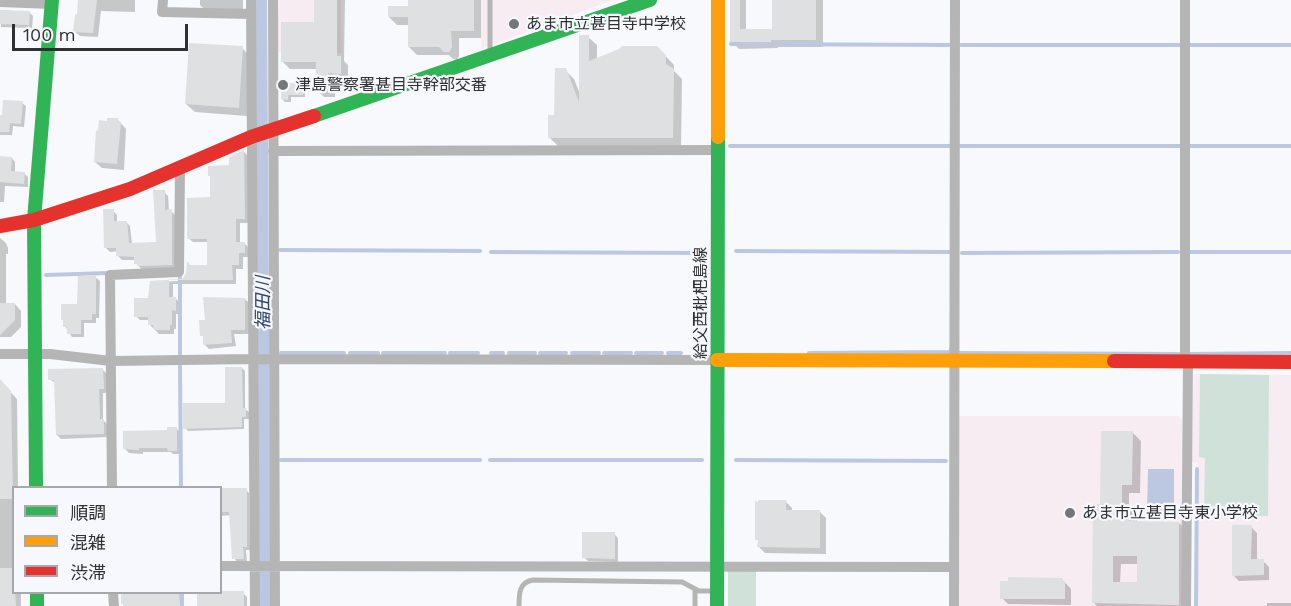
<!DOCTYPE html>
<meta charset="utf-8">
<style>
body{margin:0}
#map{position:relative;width:1291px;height:606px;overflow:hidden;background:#f7f9fc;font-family:"Work Sans","Noto Sans JP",sans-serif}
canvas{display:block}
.legend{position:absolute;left:12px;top:486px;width:210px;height:108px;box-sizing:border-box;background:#f6f8fd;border:2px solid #a6a8ac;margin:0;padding:8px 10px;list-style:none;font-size:18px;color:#2f3032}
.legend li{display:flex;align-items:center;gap:12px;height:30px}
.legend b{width:30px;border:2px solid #a6a8ac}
.scale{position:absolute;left:12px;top:24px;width:176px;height:27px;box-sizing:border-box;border:3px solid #2f3032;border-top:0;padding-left:8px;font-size:18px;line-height:21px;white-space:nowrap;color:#2f3032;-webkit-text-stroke:4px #f6f8fd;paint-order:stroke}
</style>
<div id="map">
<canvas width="1291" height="606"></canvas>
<ul class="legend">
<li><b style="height:8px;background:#30b455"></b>順調</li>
<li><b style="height:8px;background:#ff9f0a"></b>混雑</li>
<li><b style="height:8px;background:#e5322d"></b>渋滞</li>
</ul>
<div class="scale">100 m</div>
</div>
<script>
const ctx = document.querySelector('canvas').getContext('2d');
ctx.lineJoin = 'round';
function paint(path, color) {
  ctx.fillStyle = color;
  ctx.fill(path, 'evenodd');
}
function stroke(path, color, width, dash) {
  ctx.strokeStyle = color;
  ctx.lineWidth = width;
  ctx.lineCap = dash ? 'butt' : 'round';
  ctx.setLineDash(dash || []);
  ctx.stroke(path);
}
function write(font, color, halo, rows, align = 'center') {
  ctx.font = font + ' "Work Sans","Noto Sans JP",sans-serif';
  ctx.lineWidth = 4.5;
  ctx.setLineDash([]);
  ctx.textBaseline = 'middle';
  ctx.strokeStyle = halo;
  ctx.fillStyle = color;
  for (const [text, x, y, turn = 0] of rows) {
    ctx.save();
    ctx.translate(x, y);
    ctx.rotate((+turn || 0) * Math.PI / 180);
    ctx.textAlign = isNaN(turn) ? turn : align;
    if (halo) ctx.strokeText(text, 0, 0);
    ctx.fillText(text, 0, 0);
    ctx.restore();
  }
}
paint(new Path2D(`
 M 277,0 L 341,0 L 342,53 L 315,54 L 314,49 L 278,52 Z
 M 481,0 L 613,0 L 481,49 Z
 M 1194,374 L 1291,375 L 1291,606 L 1198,606 L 1197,576 L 1198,463 L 1191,462 Z
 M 960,416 L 1179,416 L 1182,420 L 1181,606 L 959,606 L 958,420 Z`), '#f6ecf1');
paint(new Path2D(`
 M 1200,374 L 1269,375 L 1268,516 L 1204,515 L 1205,458 L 1199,457 Z
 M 728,569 L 756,569 L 756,606 L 728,606 Z`), '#d0e1d9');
paint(new Path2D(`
 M 255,0 L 267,0 L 271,606 L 259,606 Z
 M 1148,469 L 1174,469 L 1174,514 L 1147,513 Z`), '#bcc8e1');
paint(new Path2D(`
 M 80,0 L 135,0 L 135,12 L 101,11 L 98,37 L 80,36 L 74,31 L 78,16 Z
 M 200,0 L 243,0 L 243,10 L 204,9 L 200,5 Z
 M 316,0 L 345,0 L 344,61 L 348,65 L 348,81 L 336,81 L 335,97 L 324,97 L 316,89 L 317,69 L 290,69 L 282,61 L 316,24 Z
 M 410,0 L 481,0 L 481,38 L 459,38 L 459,56 L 457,60 L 453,59 L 449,55 L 417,55 L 409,47 L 409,25 L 397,25 L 389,17 L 410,8 Z
 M 731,0 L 746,0 L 746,31 L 774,31 L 774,0 L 823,0 L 823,47 L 778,47 L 778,48 L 739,49 L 731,41 Z
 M 0,10 L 29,12 L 33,16 L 32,28 L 1,27 Z
 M 588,37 L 597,45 L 597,59 L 657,47 L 674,65 L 674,71 L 682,79 L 681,146 L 558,146 L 549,137 L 556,116 L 565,70 L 574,79 L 580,94 Z
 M 242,48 L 251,57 L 247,116 L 195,112 L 186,104 Z
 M 302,84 L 305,87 L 305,97 L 291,97 L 291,102 L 285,102 L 282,99 Z
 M 22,103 L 26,106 L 24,127 L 13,126 L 12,135 L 0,135 L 0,116 L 3,116 Z
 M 118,120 L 126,129 L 124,170 L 102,168 L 95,162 L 99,132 L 109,122 Z
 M 244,152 L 248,156 L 249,223 L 240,223 L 240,243 L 244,243 L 249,248 L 249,257 L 243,257 L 243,269 L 236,269 L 236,284 L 173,284 L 173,299 L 176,299 L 180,303 L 180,314 L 176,314 L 176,329 L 174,329 L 174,334 L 159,334 L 150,325 L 150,320 L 140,320 L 136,316 L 150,299 L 151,282 L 180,281 L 184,279 L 188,273 L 188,263 L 192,267 L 208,267 L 208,242 L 193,242 L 188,238 L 211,198 L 211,178 L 210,176 L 231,167 L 231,158 Z
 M 0,158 L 12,158 L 15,162 L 15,173 L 24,173 L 28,177 L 28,187 L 5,186 L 4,202 L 0,202 Z
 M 164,192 L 168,196 L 169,211 L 171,211 L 175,215 L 175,268 L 142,270 L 136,263 L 136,260 L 122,260 L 118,256 L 118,251 L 110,252 L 106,248 L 113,211 L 117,215 L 117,222 L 126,222 L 130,226 L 132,244 L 158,244 Z
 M 0,238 L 6,243 L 8,248 L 8,254 L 6,254 L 6,304 L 15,304 L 21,311 L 21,327 L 11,337 L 0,337 Z
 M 95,277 L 100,281 L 99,318 L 96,318 L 96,323 L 84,323 L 84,337 L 72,337 L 65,326 L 65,322 L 79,305 Z
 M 245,299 L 249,303 L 249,334 L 234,334 L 236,346 L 209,349 L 205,345 L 204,338 L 202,335 L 207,321 Z
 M 242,368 L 245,371 L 245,409 L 249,412 L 249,419 L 244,419 L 244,429 L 188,431 L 185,428 L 227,404 Z
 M 103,370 L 107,374 L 107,393 L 103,393 L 103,420 L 107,424 L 107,437 L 61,439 L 57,435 L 55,383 L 50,379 Z
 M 0,381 L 17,399 L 18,488 L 14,488 L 14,505 L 12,505 L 13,569 L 14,592 L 21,592 L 21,606 L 0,606 Z
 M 177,429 L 181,433 L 181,454 L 173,454 L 171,452 L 143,452 L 143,454 L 129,453 L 125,449 Z
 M 1132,432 L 1141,441 L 1140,493 L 1129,493 L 1129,506 L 1137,514 L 1137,523 L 1179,523 L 1187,531 L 1186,606 L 1097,606 L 1094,603 L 1102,506 ZM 1121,564 L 1138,564 L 1138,583 L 1120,583 Z
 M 220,489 L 245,489 L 249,493 L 250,550 L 246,550 L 247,562 L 237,562 L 234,558 L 231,515 L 220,516 Z
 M 786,502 L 792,508 L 792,511 L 820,512 L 826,518 L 826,554 L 765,553 L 759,547 L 759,542 L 757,539 Z
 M 1251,527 L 1257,533 L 1257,561 L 1263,561 L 1269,567 L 1269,580 L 1239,581 L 1233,575 Z
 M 614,534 L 618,538 L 618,562 L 588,561 L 584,557 Z
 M 1062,579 L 1071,589 L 1071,605 L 1008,604 L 1002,598 Z
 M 220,589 L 226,593 L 243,593 L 247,597 L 247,606 L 199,606 L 203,592 L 220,592 Z
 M 122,592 L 183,592 L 183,606 L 123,606 Z
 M 1267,603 L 1291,603 L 1291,606 L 1267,606 Z`), '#0003');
stroke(new Path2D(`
 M 731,44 L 951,45
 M 961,45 L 1180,45
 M 1190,45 L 1291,45
 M 730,146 L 951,146 L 951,145
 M 959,146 L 1180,146
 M 1189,146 L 1291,146
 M 280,250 L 480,251
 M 736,251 L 951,252
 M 491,252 L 702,253
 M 1190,252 L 1291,252
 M 962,253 L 1178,252
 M 46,275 L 108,273
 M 180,277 L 180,354
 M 281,353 L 344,353
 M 350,353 L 378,353
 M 383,353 L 445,353
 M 450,353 L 478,353
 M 491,353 L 503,353
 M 509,353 L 535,353
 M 540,353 L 566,353
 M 572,353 L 599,353
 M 604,353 L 631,353
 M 636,353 L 662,353
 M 668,353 L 681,353
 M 809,353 L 951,352 L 951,349
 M 959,353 L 1182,354
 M 1189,354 L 1291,353
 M 180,366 L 181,488
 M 281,460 L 480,460
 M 490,460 L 702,460
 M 736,460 L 946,461
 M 182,592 L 182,606
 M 1196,606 L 1197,469`), '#bcc8e1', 4);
paint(new Path2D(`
 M 78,0 L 97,0 L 93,33 L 73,32 L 75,14 L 77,14 Z
 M 314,0 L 337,0 L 337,56 L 341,56 L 341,74 L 328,73 L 328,89 L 315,89 L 316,62 L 281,62 L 281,22 L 314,22 Z
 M 408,0 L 474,0 L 474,31 L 451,31 L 452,47 L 449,52 L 444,52 L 439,47 L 408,47 L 408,17 L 388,17 L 388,6 L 408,6 Z
 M 730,0 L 740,0 L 740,29 L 772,29 L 772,0 L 816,0 L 816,40 L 771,40 L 771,42 L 730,42 Z
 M 0,10 L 30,11 L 29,25 L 0,24 Z
 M 579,35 L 589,35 L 589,61 L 619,49 L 622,46 L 657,46 L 666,55 L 666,64 L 674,69 L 673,138 L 548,138 L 548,115 L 554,115 L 555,68 L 566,68 L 579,102 Z
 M 189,43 L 243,46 L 239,108 L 185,104 Z
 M 281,83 L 303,83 L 303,95 L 288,95 L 288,100 L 281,99 Z
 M 3,100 L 23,101 L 21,124 L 10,123 L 9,132 L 0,132 L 0,115 L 2,115 Z
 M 107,118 L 118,118 L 118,121 L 121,122 L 117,164 L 94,162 L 96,130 L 98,131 L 99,120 L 107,121 Z
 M 244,150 L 245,219 L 236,219 L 236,242 L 245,242 L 245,253 L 239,253 L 239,265 L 232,265 L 233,280 L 169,280 L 169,297 L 176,297 L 176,311 L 172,310 L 172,325 L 170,325 L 170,330 L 154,330 L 153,325 L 148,325 L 148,317 L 134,317 L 134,298 L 148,298 L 150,281 L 179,279 L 183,278 L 186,273 L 187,262 L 189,262 L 189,265 L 207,265 L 207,239 L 187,239 L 187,198 L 210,197 L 210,176 L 208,176 L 208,166 L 229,165 L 229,157 Z
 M 0,156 L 12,157 L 11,171 L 25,172 L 24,184 L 0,182 Z
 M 153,190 L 165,190 L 165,210 L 172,209 L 172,265 L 137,266 L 137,264 L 134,264 L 134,257 L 116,256 L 116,248 L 104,248 L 103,209 L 114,209 L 114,221 L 127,221 L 129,243 L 156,242 Z
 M 96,275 L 96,314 L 92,314 L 92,320 L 81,320 L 81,334 L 67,334 L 67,327 L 63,327 L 63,320 L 61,320 L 61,304 L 77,304 L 78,276 Z
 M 203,297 L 245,298 L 245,330 L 231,330 L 232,343 L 203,345 L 203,336 L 200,336 L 199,320 L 205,320 Z
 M 0,303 L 15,303 L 15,320 L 0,335 Z
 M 225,367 L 242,367 L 243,408 L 246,408 L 246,417 L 242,417 L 242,427 L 183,429 L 183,403 L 225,403 Z
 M 103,368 L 104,389 L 99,389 L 100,419 L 104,419 L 104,434 L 56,435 L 54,380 L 48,380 L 48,369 Z
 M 0,379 L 11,391 L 13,499 L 0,499 Z
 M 167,427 L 177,427 L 177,451 L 168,451 L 167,448 L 139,448 L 139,450 L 123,449 L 123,431 L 167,430 Z
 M 1101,431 L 1133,431 L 1132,485 L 1122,485 L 1122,504 L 1130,504 L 1129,521 L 1179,522 L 1179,605 L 1092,603 L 1093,504 L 1100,504 ZM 1113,556 L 1137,556 L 1137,582 L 1113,582 Z
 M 220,488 L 246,488 L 247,489 L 247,547 L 243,547 L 244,559 L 232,559 L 229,512 L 220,512 Z
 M 758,500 L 786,500 L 786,510 L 820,510 L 820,548 L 757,547 L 758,540 L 755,540 L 755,501 L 758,502 Z
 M 1232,525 L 1252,525 L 1251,559 L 1264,559 L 1264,575 L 1232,576 Z
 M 582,532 L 615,532 L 615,559 L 582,558 Z
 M 0,568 L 14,568 L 14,592 L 15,592 L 16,606 L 0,606 Z
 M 1008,577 L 1063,578 L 1063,581 L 1065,581 L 1065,599 L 1000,599 L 1000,581 L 1008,581 Z
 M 220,591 L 244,591 L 244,606 L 197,606 L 197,593 L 220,592 Z
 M 121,592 L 179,592 L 180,606 L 123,606 L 123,604 L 121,604 Z`), '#dee0e2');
stroke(new Path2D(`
 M 490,52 L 490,0
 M 519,606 C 519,594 519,582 533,580 L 682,582 L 699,591 L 715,591
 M 695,606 L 695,589`), '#b6b5b6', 5);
stroke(new Path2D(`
 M 163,0 L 162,12 L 251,14
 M 251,0 L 255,606
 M 273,0 L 275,606
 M 1185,0 L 1185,361
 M 0,2 L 52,4
 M 273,151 L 718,150
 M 0,354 L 50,354 L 111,361 L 253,359 L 717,360
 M 112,488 L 110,275 L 179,272 L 180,168
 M 220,566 L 954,567
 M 113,592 L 114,606
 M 954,606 L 955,0
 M 1186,606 L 1188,361`), '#b6b5b6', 10);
stroke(new Path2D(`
 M 314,116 L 650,0
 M 36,488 L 34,220 L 52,0
 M 37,592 L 37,606
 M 717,606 L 718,137`), '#30b455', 14);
stroke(new Path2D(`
 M 718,137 L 718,0
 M 717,360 L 1114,361`), '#ff9f0a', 14);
stroke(new Path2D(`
 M 0,226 L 34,220 L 130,189 L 251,137 L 314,116
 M 1114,361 L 1291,362`), '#e5322d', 14);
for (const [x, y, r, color] of [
 [514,24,6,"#757679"],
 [283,85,6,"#757679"],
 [1070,513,6,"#757679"]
]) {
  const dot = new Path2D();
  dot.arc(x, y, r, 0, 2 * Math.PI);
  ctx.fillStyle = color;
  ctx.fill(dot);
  stroke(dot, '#f6f8fd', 2);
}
write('16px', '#2f3032', '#f6f8fd', [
 ["あま市立甚目寺中学校",526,24],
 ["津島警察署甚目寺幹部交番",295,85],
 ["あま市立甚目寺東小学校",1082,513]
], 'left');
write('16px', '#2f3032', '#f6f8fd', [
 ["給父西枇杷島線",701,303,-90]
]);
write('italic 18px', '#2e4370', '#f6f8fd', [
 ["福田川",264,303,-90]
]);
</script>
